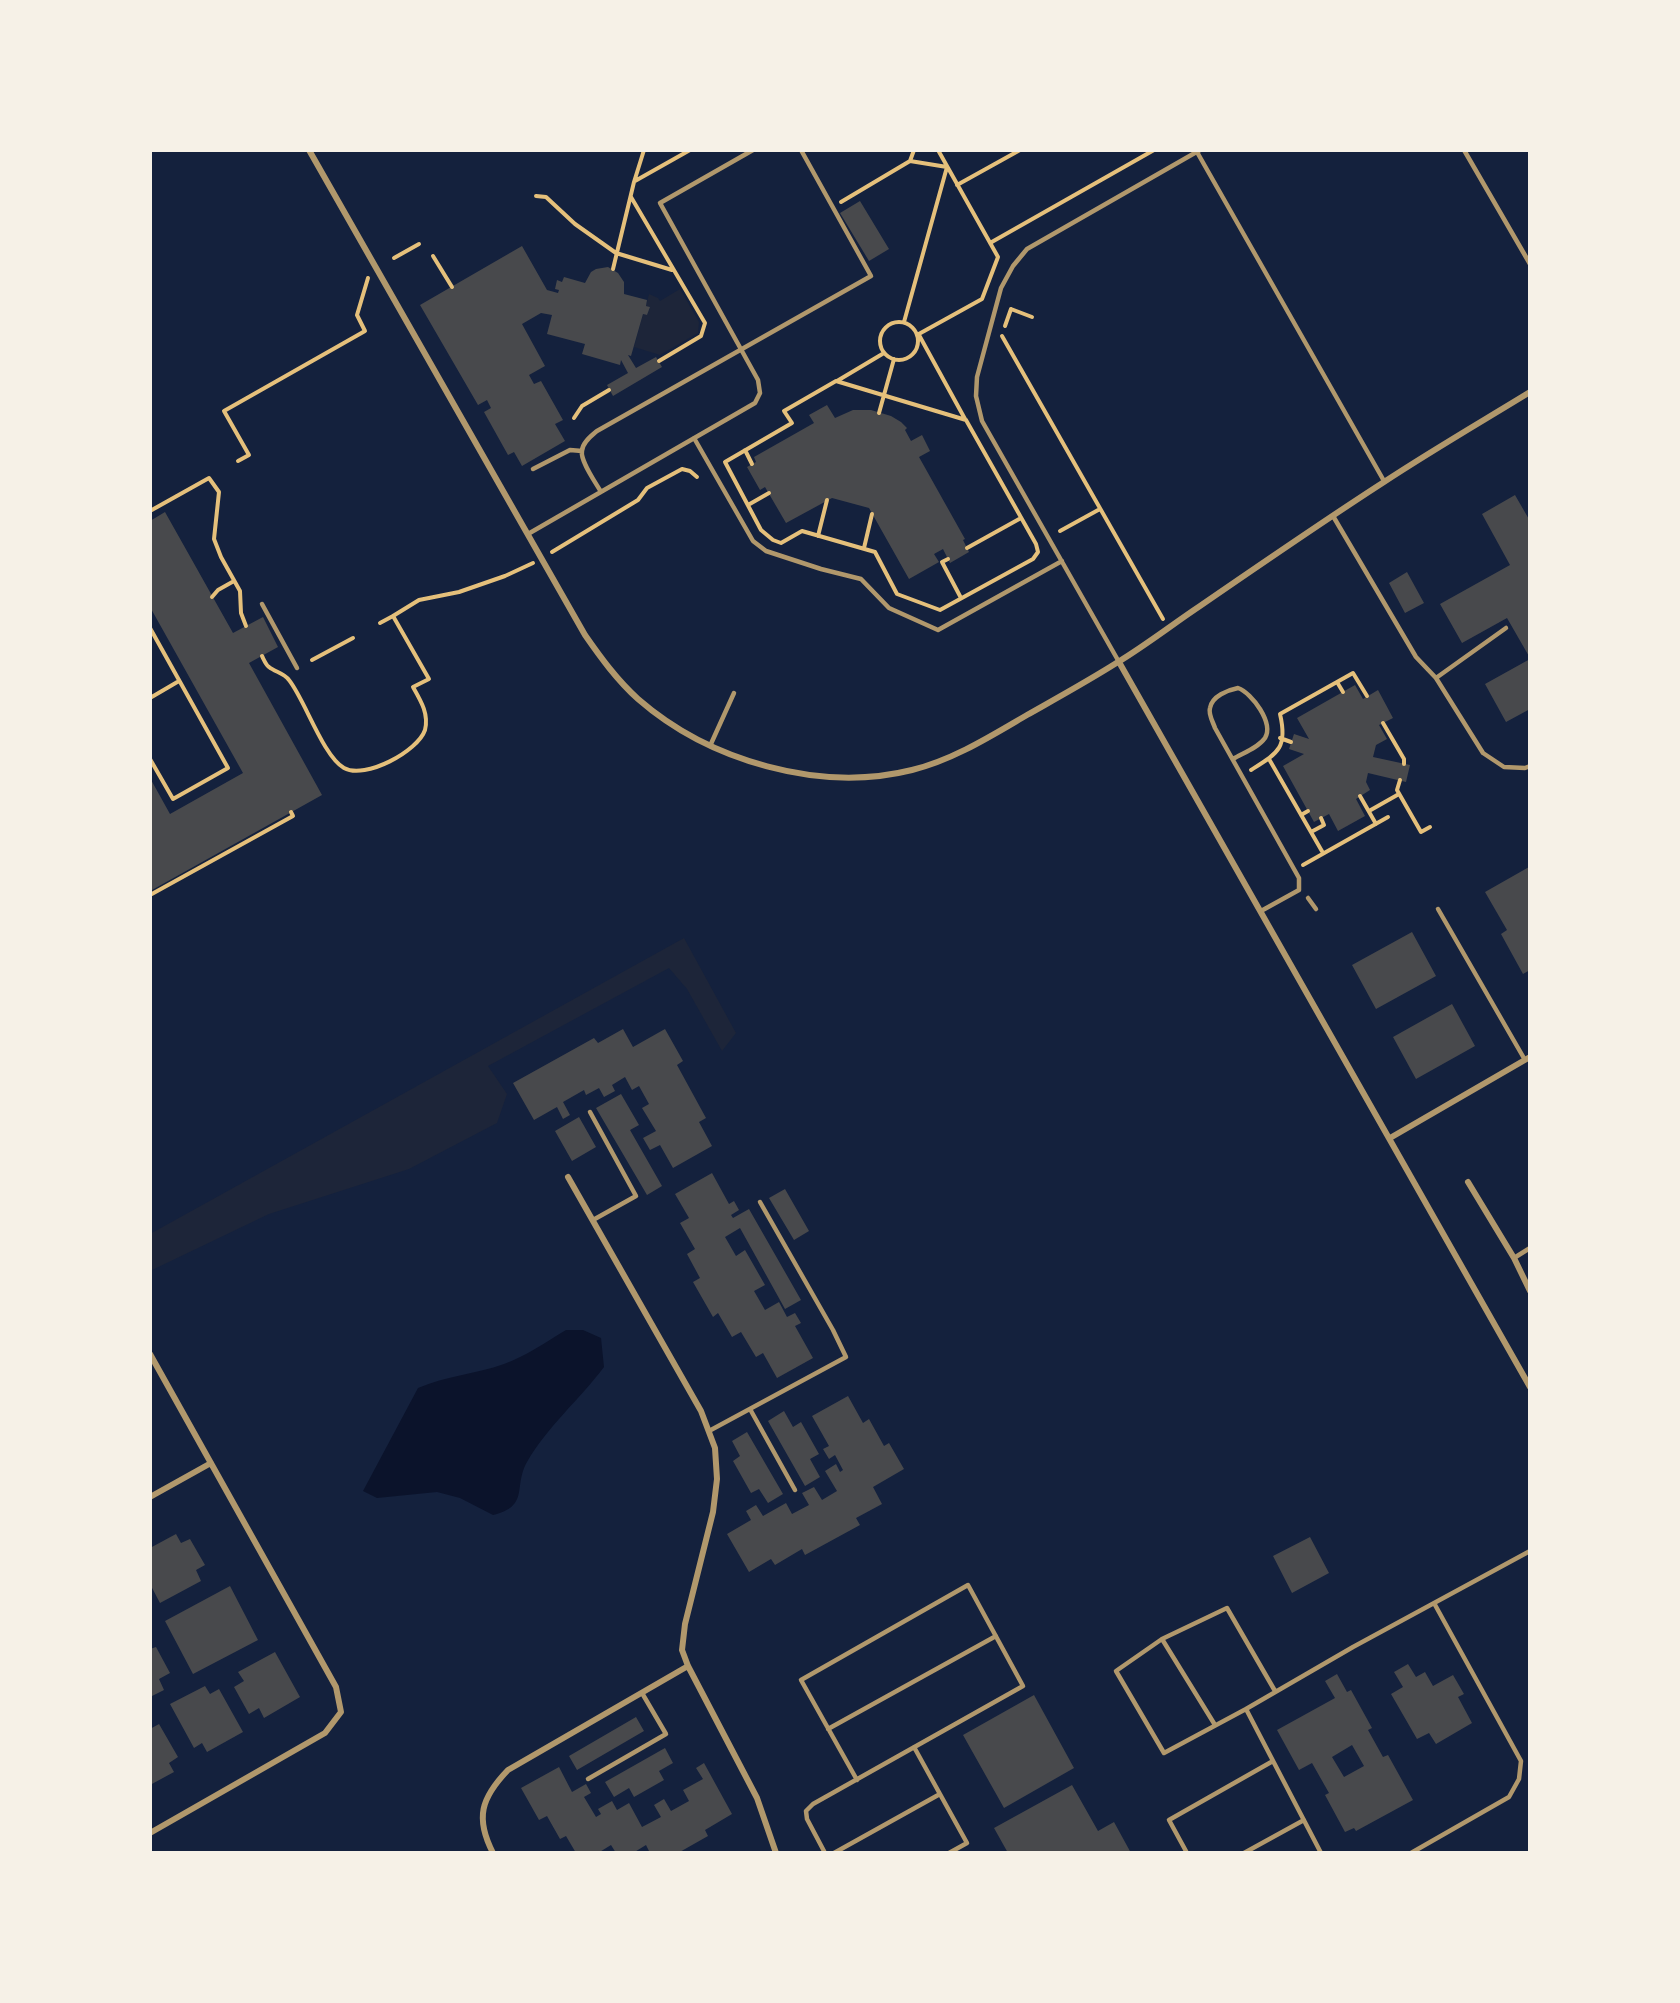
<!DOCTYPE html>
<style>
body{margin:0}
#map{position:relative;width:1680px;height:2003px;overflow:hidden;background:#14213d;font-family:Figtree,sans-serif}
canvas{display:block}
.frame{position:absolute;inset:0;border:152px solid #f6f1e7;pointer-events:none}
</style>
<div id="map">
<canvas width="1680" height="2003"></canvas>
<div class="frame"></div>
</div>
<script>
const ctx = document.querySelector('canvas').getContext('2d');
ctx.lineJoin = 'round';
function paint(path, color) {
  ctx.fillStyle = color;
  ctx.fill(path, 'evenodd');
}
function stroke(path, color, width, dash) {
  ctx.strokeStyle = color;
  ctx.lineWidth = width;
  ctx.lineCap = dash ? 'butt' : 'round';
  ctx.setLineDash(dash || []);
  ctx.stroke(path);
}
paint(new Path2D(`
 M 680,289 L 699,322 L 698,333 L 660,355 L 634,347 L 643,314 L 647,315 L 650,307 L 646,306 L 649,294 L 658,298 L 660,301 Z
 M 684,938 L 736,1033 L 722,1051 L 687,989 L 669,968 L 488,1066 L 507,1094 L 497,1123 L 409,1169 L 269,1214 L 150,1271 L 150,1234 Z`), '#1d2539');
paint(new Path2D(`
 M 566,1330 L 583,1330 L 601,1338 L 604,1367 C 580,1399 547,1427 527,1462 C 513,1487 530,1506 493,1515 L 460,1498 L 437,1492 L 377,1498 L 363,1491 L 418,1388 C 446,1376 476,1374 504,1364 C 526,1356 546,1342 566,1330 Z`), '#0b132b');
paint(new Path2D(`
 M 860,201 L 889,249 L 869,261 L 840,213 Z
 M 522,246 L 547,290 L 558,293 L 559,290 L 555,289 L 557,280 L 562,282 L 564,277 L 585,283 L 591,272 L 596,269 L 608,267 L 618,273 L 624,282 L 624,294 L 647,300 L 646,306 L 650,307 L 647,315 L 643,314 L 631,356 L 628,355 L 636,368 L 656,357 L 662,367 L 613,396 L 607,385 L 628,373 L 621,360 L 620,365 L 582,354 L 585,344 L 547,334 L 552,315 L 541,313 L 522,324 L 545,366 L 529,375 L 534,384 L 541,381 L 563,420 L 555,424 L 565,441 L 522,466 L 514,452 L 508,455 L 484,412 L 491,408 L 487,400 L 478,405 L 420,305 Z
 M 827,405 L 835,418 L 853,410 L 871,410 L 891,416 L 901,422 L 907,428 L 905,430 L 911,441 L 922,435 L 930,451 L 919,457 L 965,539 L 963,540 L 969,552 L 950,563 L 943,549 L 934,554 L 939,562 L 909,579 L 869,508 L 832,498 L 786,523 L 765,487 L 760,490 L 747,467 L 756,462 L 754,457 L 814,423 L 809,415 Z
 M 1515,495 L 1530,521 L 1530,658 L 1507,618 L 1462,643 L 1440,604 L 1510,565 L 1482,514 Z
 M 165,512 L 233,633 L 263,617 L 278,647 L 249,663 L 322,795 L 152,890 L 150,887 L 150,778 L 170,814 L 243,773 L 150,607 L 150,521 Z
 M 1407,572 L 1424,603 L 1405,613 L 1389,583 Z
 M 1530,659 L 1530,709 L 1506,722 L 1485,684 Z
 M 1355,685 L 1363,699 L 1378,690 L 1393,718 L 1379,725 L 1387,739 L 1376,745 L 1373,757 L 1410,765 L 1406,782 L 1368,773 L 1366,782 L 1370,790 L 1356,799 L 1365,816 L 1338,831 L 1329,814 L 1314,822 L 1283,766 L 1304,754 L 1289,749 L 1294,734 L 1309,739 L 1297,718 Z
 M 1529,867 L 1530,970 L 1523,974 L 1501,934 L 1507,930 L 1485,892 Z
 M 1412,932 L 1436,976 L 1376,1009 L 1352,965 Z
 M 1452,1004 L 1475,1046 L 1416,1079 L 1393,1037 Z
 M 623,1029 L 633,1047 L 665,1029 L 683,1061 L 677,1065 L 706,1118 L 699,1122 L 712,1146 L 673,1168 L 660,1145 L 650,1150 L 643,1138 L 656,1131 L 642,1108 L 649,1104 L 639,1086 L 632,1090 L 625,1077 L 612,1085 L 615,1091 L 604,1097 L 599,1088 L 586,1095 L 584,1090 L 563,1102 L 570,1115 L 563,1119 L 557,1107 L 534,1120 L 513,1083 L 594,1038 L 598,1043 Z
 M 621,1094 L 639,1125 L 630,1130 L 662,1186 L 647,1195 L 596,1108 Z
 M 579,1117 L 596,1147 L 572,1161 L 555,1131 Z
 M 712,1173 L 729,1204 L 734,1201 L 739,1210 L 731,1215 L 733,1218 L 749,1209 L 801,1300 L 785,1309 L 740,1228 L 725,1237 L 736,1256 L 745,1250 L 765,1285 L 754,1291 L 765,1310 L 779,1302 L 787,1317 L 795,1313 L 801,1323 L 795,1326 L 813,1358 L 777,1378 L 763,1353 L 756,1357 L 741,1332 L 732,1337 L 718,1313 L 713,1317 L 693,1282 L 700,1278 L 687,1254 L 695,1249 L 680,1223 L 689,1218 L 675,1194 Z
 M 785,1189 L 809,1231 L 794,1240 L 769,1198 Z
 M 848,1396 L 863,1423 L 869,1419 L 884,1446 L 889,1443 L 904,1469 L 873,1487 L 882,1504 L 856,1518 L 860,1525 L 805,1555 L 802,1549 L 775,1565 L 771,1559 L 749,1572 L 727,1534 L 751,1520 L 746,1511 L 756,1505 L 763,1516 L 786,1503 L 792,1514 L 809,1505 L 802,1493 L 814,1487 L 822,1500 L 837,1491 L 825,1471 L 836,1464 L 840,1472 L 843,1470 L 835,1455 L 829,1459 L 823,1449 L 829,1446 L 812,1416 Z
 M 784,1411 L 793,1427 L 801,1422 L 819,1454 L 810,1459 L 820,1477 L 805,1486 L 768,1421 Z
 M 747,1432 L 783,1494 L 768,1503 L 759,1489 L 751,1493 L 733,1461 L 740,1456 L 732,1441 Z
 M 176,1534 L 181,1543 L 190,1539 L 205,1565 L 196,1570 L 201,1581 L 160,1603 L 150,1584 L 150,1548 Z
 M 1310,1537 L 1329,1573 L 1292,1593 L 1273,1556 Z
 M 230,1586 L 258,1640 L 193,1674 L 165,1621 Z
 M 156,1647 L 170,1673 L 159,1679 L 164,1690 L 150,1697 L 150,1649 Z
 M 275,1652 L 300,1697 L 264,1718 L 259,1708 L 249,1714 L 234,1687 L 244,1681 L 238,1672 Z
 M 1408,1664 L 1416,1677 L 1425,1672 L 1433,1686 L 1453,1675 L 1464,1694 L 1458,1697 L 1472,1723 L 1436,1744 L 1429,1733 L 1417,1739 L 1391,1694 L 1403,1687 L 1394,1672 Z
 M 1337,1674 L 1347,1692 L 1351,1690 L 1372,1728 L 1368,1730 L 1383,1757 L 1388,1755 L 1413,1800 L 1356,1831 L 1354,1828 L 1345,1832 L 1325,1795 L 1329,1793 L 1312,1763 L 1299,1770 L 1277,1730 L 1335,1698 L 1325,1681 ZM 1352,1745 L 1364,1766 L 1344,1777 L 1332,1757 Z
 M 205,1686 L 210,1694 L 219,1689 L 243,1732 L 207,1752 L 202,1743 L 194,1748 L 170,1704 Z
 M 1034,1695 L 1074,1768 L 1004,1808 L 963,1735 Z
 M 636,1717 L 644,1731 L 577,1770 L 569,1756 Z
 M 159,1724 L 178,1757 L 169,1763 L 174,1772 L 150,1785 L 150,1729 Z
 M 665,1748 L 673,1763 L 659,1771 L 664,1780 L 634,1797 L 629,1788 L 614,1797 L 605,1782 Z
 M 704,1763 L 732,1814 L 705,1830 L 708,1836 L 678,1853 L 650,1853 L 646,1845 L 633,1853 L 616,1853 L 611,1845 L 598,1853 L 576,1853 L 566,1836 L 560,1839 L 547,1816 L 539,1820 L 521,1788 L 559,1767 L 572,1792 L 586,1784 L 591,1793 L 584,1797 L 596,1817 L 601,1814 L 598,1809 L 612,1801 L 617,1810 L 629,1803 L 642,1827 L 661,1817 L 654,1805 L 664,1799 L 671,1811 L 689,1801 L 683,1790 L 703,1779 L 696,1768 Z
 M 1072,1785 L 1098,1831 L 1114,1822 L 1131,1853 L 1008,1853 L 994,1828 Z`), '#48494c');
stroke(new Path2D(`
 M 635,181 L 690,150
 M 957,185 L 1020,150
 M 536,196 L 546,197 L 575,224 L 616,253 L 672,270
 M 631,197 L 705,323 L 701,336 L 659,361
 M 841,202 L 910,161
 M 990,243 L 1154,150
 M 433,256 L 452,287
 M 394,258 L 419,244
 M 613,269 L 634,182 L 644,150
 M 1011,309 L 1032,317
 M880 341a19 19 0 1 1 38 0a19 19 0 1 1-38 0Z
 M 904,322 L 947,167 L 910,161 L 914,150
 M 1005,326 L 1011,309
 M 917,335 L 982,299 L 998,257 L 938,150
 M 919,335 L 965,419
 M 1002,336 L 1163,619
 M 836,381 L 966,420 L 1036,544 L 1038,552 L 1033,559 L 940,610 L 897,594 L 875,552 L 802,531 L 781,543 L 773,540 L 761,530 L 725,462 L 792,423 L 784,411 Z
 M 837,381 L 884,353
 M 879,413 L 894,359
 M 574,418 L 582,406 L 609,390
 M 745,450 L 752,464
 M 238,461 L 249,455 L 224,411 L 365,331 L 357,315 L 368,278
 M 748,505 L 769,493
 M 150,511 L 209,478 L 219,492 L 214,539 L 221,557 L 240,591 L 241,613 L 246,626
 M 1060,531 L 1100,509
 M 818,536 L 827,500
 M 864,548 L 872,514
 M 967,548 L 1021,518
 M 552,552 L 638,500 L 647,488 L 682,469 L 690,471 L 697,477
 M 948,559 L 942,562 L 961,598
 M 212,597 L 218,590 L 234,581
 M 380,623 L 393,616
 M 150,628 L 228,768 L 173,799 L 150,759
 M 262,656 C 264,660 266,665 269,667 C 275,672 284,673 289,680 C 305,700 323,756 344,768 C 365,780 418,751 425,730 C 429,714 421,701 413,687 L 429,679 L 393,616 L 419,600 L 459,592 L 505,576 L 533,563
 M 312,660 L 353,638
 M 1337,682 L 1343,692
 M 150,698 L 179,681
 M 1383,723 L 1404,759 L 1404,764
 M 1280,738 L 1291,742
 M 1269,759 L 1323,853
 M 1251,770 C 1278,753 1288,748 1280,714 L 1353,673 L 1367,696
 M 1400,780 L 1397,790 L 1421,832 L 1430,827
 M 1360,796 L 1376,824
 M 1369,811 L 1399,794
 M 1301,815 L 1308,811
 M 1311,832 L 1324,825 L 1321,818
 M 1303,865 L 1388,817
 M 150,895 L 293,816 L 291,812`), '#e5c07b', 4);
stroke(new Path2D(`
 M 1464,150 L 1530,264
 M 1197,152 L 1384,481
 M 694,438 L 753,541 L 766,551 L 821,569 L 861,579 L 889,608 L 938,630 L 1062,561
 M 533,469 L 570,450 L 582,451
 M 601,492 C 596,483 580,461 582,451 C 582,443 591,436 597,431 L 871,276 L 801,150
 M 1333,516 L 1416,657 L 1436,678 L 1483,753 L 1504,767 L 1525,768 L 1530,766
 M 528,534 L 755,403 L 760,393 L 758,380 L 660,203 L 753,150
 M 262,604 L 297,668
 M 1119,662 L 982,421 L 976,396 L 977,377 L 1001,288 L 1013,266 L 1027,249 L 1200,150
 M 1436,678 L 1506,628
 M 710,746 L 734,693
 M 1233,759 C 1243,753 1258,748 1265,738 C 1274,723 1252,693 1238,688 C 1228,690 1212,696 1210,708 C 1208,714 1213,722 1215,728 L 1299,878 L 1299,890 L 1261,911
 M 1308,898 L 1316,909
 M 1438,909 L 1525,1060
 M 590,1112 L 636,1196 L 593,1220
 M 1514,1258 L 1530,1248
 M 750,1409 L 795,1490
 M 709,1431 L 846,1357 L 833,1330 L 760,1202
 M 1162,1639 L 1215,1725
 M 1246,1709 L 1164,1753 L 1116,1671 L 1162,1639 L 1227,1608 L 1275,1691
 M 828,1729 L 996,1636
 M 914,1747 L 967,1843 L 949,1853
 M 588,1779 L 666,1734 L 642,1693
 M 825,1853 L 807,1819 L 806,1811 L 813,1804 L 1023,1686 L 968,1585 L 801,1680 L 857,1780
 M 834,1853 L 940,1794
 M 1187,1853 L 1169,1820 L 1273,1761
 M 1244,1853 L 1304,1820
 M 1321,1853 L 1246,1709 L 1353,1647 L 1530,1551
 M 1411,1853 L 1509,1797 L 1519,1779 L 1521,1761 L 1434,1603`), '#b1986c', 4.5);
stroke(new Path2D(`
 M 309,150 L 585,635 C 601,658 617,680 638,699 C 709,761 820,793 912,770 C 953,760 991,736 1027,715 C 1057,698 1088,681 1118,662 C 1146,645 1173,624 1200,606 C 1261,564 1322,522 1384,482 C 1431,451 1481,422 1530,392
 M 1119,662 L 1530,1387
 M 1390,1138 L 1530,1057
 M 568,1177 L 701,1411 L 715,1448 L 717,1479 L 713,1512 L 685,1624 L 682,1650 L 688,1666 L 757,1798 L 776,1853
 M 1468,1182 L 1514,1258 L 1530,1291
 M 150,1354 L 336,1687 L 341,1712 L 325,1733 L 150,1833
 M 150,1497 L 211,1463
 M 493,1853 C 475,1818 481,1798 508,1770 L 688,1666`), '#b1986c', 6);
</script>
